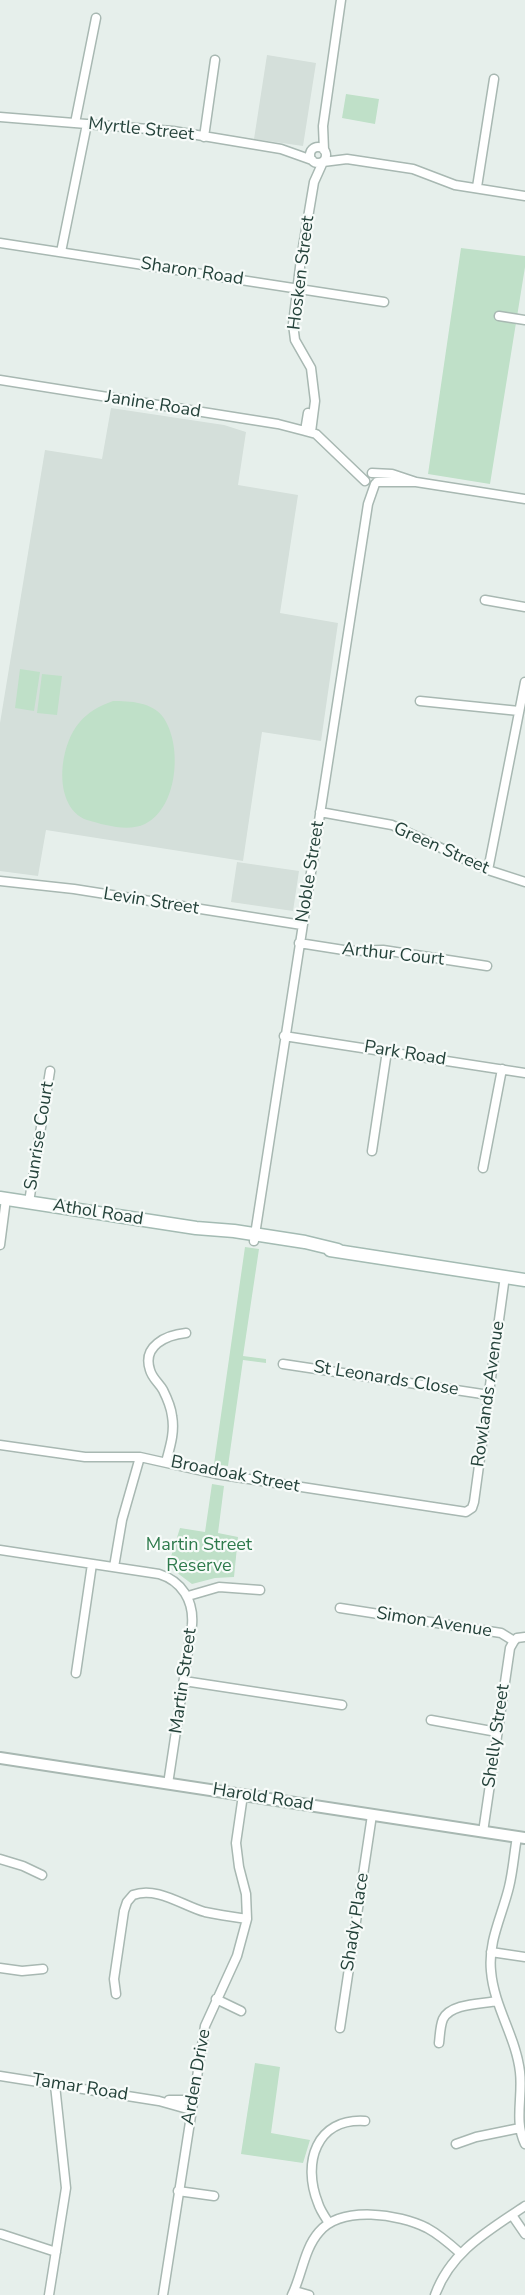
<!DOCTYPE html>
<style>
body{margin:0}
canvas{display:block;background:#e6efeb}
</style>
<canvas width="525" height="2295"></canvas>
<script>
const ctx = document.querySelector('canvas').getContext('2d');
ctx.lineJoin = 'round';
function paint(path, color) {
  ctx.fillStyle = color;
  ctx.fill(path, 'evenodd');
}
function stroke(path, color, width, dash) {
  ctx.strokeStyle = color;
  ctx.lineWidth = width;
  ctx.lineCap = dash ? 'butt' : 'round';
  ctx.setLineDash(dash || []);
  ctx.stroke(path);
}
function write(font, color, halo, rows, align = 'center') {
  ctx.font = font + ' "Nunito Sans",sans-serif';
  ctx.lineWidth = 4.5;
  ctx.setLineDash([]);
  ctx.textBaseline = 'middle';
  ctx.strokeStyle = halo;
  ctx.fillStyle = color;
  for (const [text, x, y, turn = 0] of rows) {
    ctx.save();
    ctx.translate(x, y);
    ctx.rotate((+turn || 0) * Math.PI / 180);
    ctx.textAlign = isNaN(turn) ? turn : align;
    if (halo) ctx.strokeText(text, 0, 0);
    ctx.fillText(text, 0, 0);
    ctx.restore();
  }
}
paint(new Path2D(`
 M 267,55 L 316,63 L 303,146 L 254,139 Z
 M 111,408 L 224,425 L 246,432 L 238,485 L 298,495 L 280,613 L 338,623 L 321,741 L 262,732 L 243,861 L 46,830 L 38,876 L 0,871 L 0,723 L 45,450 L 102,459 Z
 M 237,862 L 299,871 L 293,911 L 231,902 Z`), '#d4dfda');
paint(new Path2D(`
 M 346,94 L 379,99 L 375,124 L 342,118 Z
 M 461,248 L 525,256 L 525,267 L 490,484 L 428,474 Z
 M 20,669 L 40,672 L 34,711 L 15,708 Z
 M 42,674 L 62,676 L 57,715 L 37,713 Z
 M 113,701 C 130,701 152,702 163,717 C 183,745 178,808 145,824 C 128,832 104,825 87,820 C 52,807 59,746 79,723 C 88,712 99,706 113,701 Z
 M 245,1247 L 259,1249 L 243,1356 L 266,1359 L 266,1363 L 243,1360 L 228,1466 L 214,1464 Z
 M 212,1484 L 224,1486 L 218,1533 L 238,1537 L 234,1577 L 215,1578 L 192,1584 L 168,1566 L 180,1528 L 205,1532 Z
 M 255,2063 L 280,2067 L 271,2133 L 310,2140 L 303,2163 L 241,2154 Z`), '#bfe0c8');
const minor = new Path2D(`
 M 0,117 L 173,131 L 281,149 L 312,160
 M 75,123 L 96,18
 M 204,137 L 215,60
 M310 155a8 8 0 1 1 16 0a8 8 0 1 1-16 0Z
 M 324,150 L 323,126 L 341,0
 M 323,162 L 347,159 L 413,169 L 455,185 L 525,196
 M 477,187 L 494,79
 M 0,243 L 384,302
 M 61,252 L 87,124
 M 499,316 L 525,320
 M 0,380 L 278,424 L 305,431
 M 308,413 L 305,431 L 316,434 L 365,481
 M 311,432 L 315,401 L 311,368 L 295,340 L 293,324 L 301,259 L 314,182 L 323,162
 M 372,473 L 392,474 L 416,482 L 525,499
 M 377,482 L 413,482
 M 485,600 L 525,607
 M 420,701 L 519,711
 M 320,812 L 392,825 L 488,870 L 525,882
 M 488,870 L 525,682
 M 0,881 L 74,889 L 302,925
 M 299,943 L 350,951 L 383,950 L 487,966
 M 284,1036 L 525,1073
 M 372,1151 L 387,1051
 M 483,1168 L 502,1069
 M 29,1202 L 50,1071
 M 254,1241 L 368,504 L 375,484
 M 0,1245 L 6,1199
 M 283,1364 L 489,1395
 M 0,1445 L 85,1457 L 140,1457 L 216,1474 L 466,1512 L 472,1508 L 474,1502 L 505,1276
 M 166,1462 C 170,1447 175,1432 172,1416 C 171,1407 167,1398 163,1390 C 159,1383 152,1378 150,1370 C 142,1346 166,1335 186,1333
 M 0,1550 L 159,1574 C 182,1581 194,1601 192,1625 L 168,1784
 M 114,1567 L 122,1520 L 140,1457
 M 188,1596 L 219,1587 L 260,1590
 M 340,1608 L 501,1633 L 514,1641 L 517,1638 L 525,1637
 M 76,1673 L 92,1564
 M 184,1681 L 342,1705
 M 431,1720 L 497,1732
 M 483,1832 L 510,1648 L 514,1641
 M 517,1837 C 514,1854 513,1871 509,1887 C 502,1916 488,1941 491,1971 C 494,2007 516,2037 520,2072 C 523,2097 514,2121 525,2144
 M 0,1859 L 23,1866 L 42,1875
 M 491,1952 L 525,1957
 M 0,1968 L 22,1971 L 43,1969
 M 116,1994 L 114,1979 L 124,1911 L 127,1902 L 133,1895 C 157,1886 183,1906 205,1912 C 219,1915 233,1917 247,1919
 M 216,1999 L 241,2011
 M 340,2028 L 372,1815
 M 439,2043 C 440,2035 440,2026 443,2019 C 451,2003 482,2004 497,2001
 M 0,2076 L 159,2101 L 191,2110
 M 169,2100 L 192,2100
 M 456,2144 L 476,2137 L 520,2128
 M 178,2191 L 214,2196
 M 512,2215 L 525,2234
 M 329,2223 C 325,2217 320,2210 318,2203 C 302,2163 316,2118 365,2121
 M 1,2234 L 56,2252
 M 295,2291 L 309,2295
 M 49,2295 L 66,2188 L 55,2085
 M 163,2295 L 205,2026 L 237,1956 L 247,1919 L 246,1894 L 239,1867 L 236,1843 L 243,1795
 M 292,2295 C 302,2275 304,2249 319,2232 C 342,2205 399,2214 427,2228 C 440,2235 450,2244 460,2253
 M 435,2295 C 451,2251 488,2231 525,2206`);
const tertiary = new Path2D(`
 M 0,1758 L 525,1838`);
const secondary = new Path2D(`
 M 0,1198 L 196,1228 L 234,1231 L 305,1242 L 338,1250
 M 330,1250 L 525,1280`);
stroke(minor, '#a8b8b2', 11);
stroke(tertiary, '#a8b8b2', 14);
stroke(secondary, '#a4bbb3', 15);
stroke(minor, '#fff', 8);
stroke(tertiary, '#fff', 10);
stroke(secondary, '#fff', 12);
write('18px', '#24423a', '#f7fbf9', [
 ["Myrtle Street",141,130,6],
 ["Sharon Road",192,272,9],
 ["Hosken Street",302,273,-83],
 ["Janine Road",153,405,9],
 ["Green Street",441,849,24],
 ["Noble Street",311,872,-81],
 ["Levin Street",151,902,9],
 ["Arthur Court",393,955,6],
 ["Park Road",405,1054,9],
 ["Sunrise Court",40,1136,-81],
 ["Athol Road",98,1213,9],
 ["St Leonards Close",386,1379,9],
 ["Rowlands Avenue",489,1394,-82],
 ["Broadoak Street",235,1475,11],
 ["Simon Avenue",434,1623,9],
 ["Martin Street",184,1681,-82],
 ["Shelly Street",497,1736,-82],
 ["Harold Road",263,1798,9],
 ["Shady Place",356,1922,-81],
 ["Arden Drive",197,2077,-80],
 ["Tamar Road",80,2088,9]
]);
write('18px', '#2d7a4b', '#f7fbf9', [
 ["Martin Street",199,1546],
 ["Reserve",199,1567]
]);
</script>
